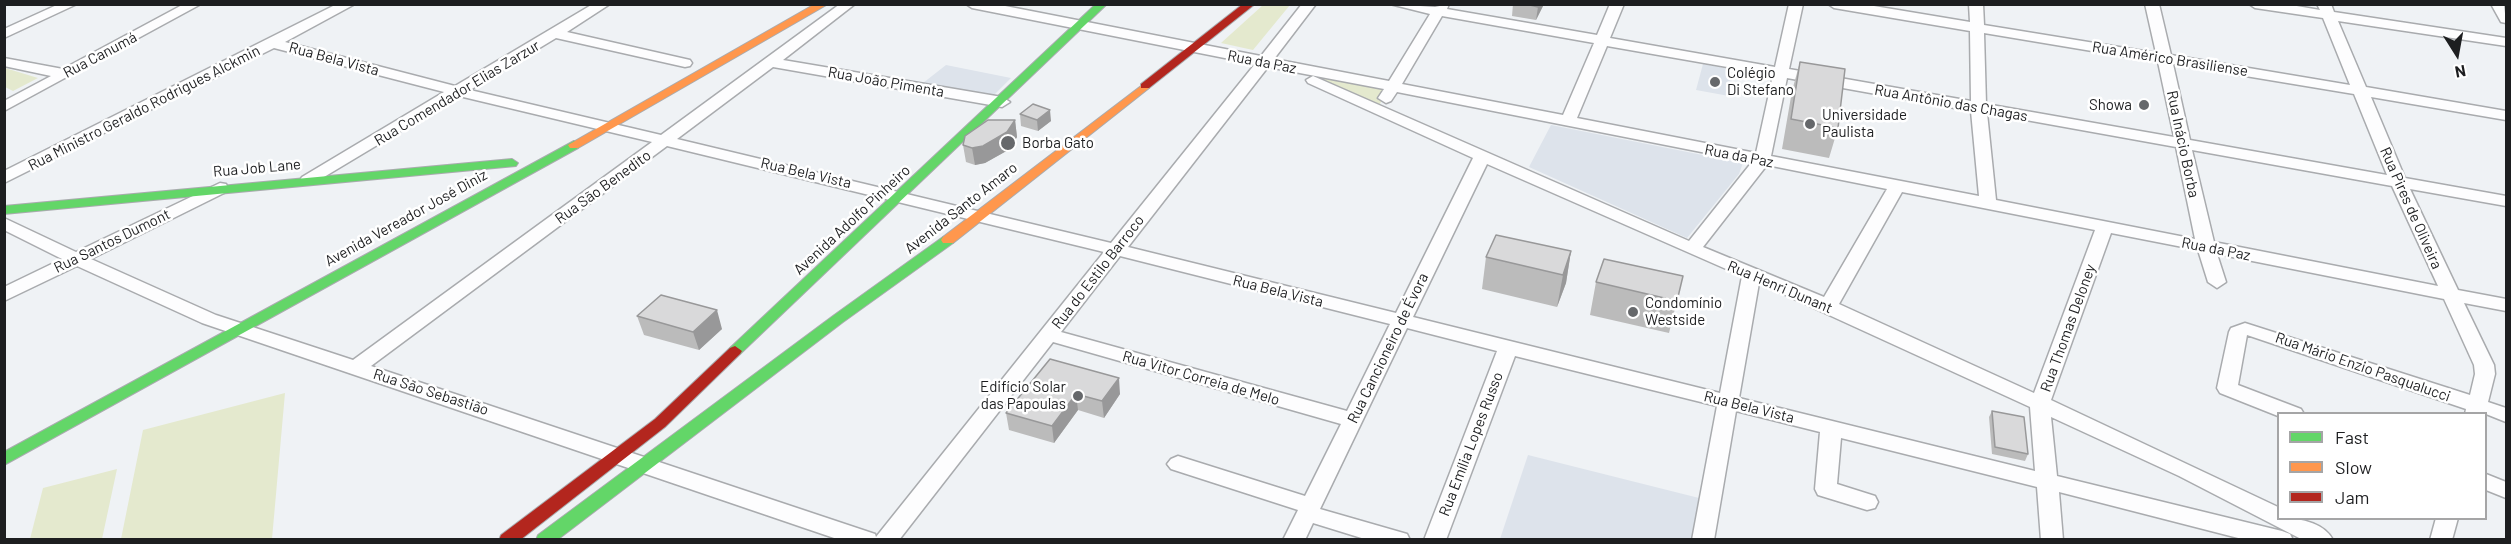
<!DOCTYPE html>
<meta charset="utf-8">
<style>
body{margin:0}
#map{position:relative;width:2511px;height:544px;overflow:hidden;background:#eff2f5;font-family:Barlow,sans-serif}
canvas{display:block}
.frame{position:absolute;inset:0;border:6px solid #1d1e20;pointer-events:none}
.legend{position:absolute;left:2277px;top:412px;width:210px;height:108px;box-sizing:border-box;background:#fff;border:2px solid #a5a5a6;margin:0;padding:8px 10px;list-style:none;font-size:18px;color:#1d1e20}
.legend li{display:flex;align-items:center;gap:12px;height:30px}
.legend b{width:30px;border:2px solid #a5a5a6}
.north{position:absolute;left:2427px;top:24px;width:60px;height:60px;-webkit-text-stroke:4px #fff;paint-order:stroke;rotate:169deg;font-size:16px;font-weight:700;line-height:24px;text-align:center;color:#1d1e20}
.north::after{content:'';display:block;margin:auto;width:21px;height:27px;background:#1d1e20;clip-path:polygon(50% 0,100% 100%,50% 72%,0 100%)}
</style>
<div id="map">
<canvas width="2511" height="544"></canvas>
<div class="frame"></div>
<ul class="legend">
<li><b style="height:8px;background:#63d668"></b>Fast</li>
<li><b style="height:8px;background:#ff974d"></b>Slow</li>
<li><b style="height:8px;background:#b3261e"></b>Jam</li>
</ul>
<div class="north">N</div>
</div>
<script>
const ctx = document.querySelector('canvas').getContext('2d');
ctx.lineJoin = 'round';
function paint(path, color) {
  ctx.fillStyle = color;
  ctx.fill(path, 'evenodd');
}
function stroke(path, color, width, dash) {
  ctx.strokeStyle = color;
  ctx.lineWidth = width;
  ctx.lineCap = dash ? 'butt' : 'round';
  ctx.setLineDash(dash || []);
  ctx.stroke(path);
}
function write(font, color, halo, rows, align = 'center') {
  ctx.font = font + ' Barlow,sans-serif';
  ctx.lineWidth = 5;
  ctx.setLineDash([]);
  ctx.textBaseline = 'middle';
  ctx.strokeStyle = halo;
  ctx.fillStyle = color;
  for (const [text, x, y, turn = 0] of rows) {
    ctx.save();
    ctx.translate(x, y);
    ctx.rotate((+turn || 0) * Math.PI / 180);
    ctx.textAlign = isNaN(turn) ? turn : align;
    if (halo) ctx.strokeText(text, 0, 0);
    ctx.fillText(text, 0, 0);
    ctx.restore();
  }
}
paint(new Path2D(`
 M 1703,64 L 1734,70 L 1729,96 L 1696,90 Z
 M 946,65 L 1011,78 L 992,97 L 923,83 Z
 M 1551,125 L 1743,163 L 1739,174 L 1687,238 L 1529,167 Z
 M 1528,455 L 1699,498 L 1692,539 L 1500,539 Z`), '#dde3eb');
paint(new Path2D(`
 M 1263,5 L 1290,5 L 1253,50 L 1221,43 Z
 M 5,68 L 38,78 L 13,91 L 5,87 Z
 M 1302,71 L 1386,88 L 1379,107 Z
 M 285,393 L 272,539 L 121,539 L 143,430 Z
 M 117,469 L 102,539 L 30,539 L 43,488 Z`), '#e4e9ce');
const street = new Path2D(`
 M 59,4 L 77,4 L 4,38 L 4,29 Z
 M 184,4 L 201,4 L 4,111 L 4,101 L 51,76 L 4,66 L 4,58 L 63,69 Z
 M 337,4 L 355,4 L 285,42 L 455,86 L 593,4 L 610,4 L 567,32 L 690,60 L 692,63 L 690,66 L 685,67 L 556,38 L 470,90 L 661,135 L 840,4 L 855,4 L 783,60 L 1002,97 L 1010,102 L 1002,107 L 773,67 L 677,139 L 1111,243 L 1255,64 L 972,8 L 966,4 L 995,4 L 1261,56 L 1302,4 L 1316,4 L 1274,59 L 1389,81 L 1430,14 L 1390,4 L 1435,7 L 1449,4 L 1447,9 L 1597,35 L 1610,4 L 1624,4 L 1610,38 L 1775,67 L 1789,4 L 1803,4 L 1789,69 L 1971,101 L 1970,31 L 1834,8 L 1828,4 L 1862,4 L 1970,22 L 1969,4 L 1983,4 L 1984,25 L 2156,53 L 2145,4 L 2159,4 L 2171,55 L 2350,85 L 2323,18 L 2255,8 L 2249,4 L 2285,4 L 2320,10 L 2317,4 L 2331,4 L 2334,12 L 2506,38 L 2506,46 L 2338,21 L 2366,87 L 2506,111 L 2506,120 L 2371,97 L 2405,178 L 2506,196 L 2506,206 L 2410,189 L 2458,290 L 2506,299 L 2506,311 L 2464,303 L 2494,365 L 2495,374 L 2488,402 L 2506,408 L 2506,422 L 2486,414 L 2465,414 L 2466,409 L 2247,335 L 2238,385 L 2301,409 L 2304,414 L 2278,414 L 2278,416 L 2220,393 L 2217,388 L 2229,332 L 2231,328 L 2245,323 L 2470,395 L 2475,374 L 2474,365 L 2444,299 L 2217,254 L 2226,282 L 2217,288 L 2208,282 L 2198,250 L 2111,233 L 2051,400 L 2278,507 L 2278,518 C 2297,518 2323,521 2333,540 L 2303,540 L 2179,476 L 2051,417 L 2057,476 L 2282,531 L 2290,534 L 2293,540 L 2246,540 L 2059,492 L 2063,540 L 2041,540 L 2037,487 L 1841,438 L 1837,484 L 1875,496 L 1878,502 L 1875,508 L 1867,510 L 1818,495 L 1815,489 L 1820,432 L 1736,411 L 1714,540 L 1692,540 L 1717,406 L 1515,356 L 1446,540 L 1424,540 L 1497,351 L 1407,328 L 1320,509 L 1407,534 L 1410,540 L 1368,540 L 1313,523 L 1305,540 L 1283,540 L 1298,510 L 1171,469 L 1167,464 L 1171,459 L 1178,456 L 1305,496 L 1341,424 L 1053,342 L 899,540 L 840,540 L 202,323 L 77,266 L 4,301 L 4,287 L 62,259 L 4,230 L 4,218 L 76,252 L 220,183 L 226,184 L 228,188 L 226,192 L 91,259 L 216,315 L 353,360 L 652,142 L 459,96 L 314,183 L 302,183 L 300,180 L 302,177 L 444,92 L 274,48 L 4,183 L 4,171 ZM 1442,16 L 1594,43 L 1563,115 L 1402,84 ZM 1984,33 L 2158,62 L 2174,137 L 1986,104 ZM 1607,46 L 1773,75 L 1756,153 L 1577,118 ZM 2173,64 L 2354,94 L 2387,175 L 2190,140 ZM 1268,67 L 1384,89 L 1378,98 L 1386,103 L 1391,101 L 1397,92 L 1752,162 L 1689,241 L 1313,76 L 1306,80 L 1308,83 L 1473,158 L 1396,313 L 1128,247 ZM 1787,78 L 1971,111 L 1979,196 L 1771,156 ZM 1987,113 L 2176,147 L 2195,239 L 1996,200 ZM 667,146 L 1104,252 L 876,537 L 875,534 L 371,366 ZM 2192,150 L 2392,186 L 2438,286 L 2214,242 ZM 1487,164 L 1742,276 L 1720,393 L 1413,317 ZM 1767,165 L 1887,189 L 1824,297 L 1703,247 ZM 1902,192 L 2095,230 L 2034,393 L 1839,304 ZM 1120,256 L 1390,324 L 1347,411 L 1061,332 ZM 1759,283 L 2030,407 L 2035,471 L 1739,398 Z
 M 2491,4 L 2504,4 L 2506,23 L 2501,22 Z
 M 2486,474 L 2506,482 L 2506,498 L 2486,490 Z
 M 2436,518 L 2458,518 L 2452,540 L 2430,540 Z`);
const fast = new Path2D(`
 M 1096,4 L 1107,4 L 740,354 L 730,354 L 728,351 L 730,348 Z
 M 574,141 L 578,142 L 580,145 L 578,148 L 4,465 L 4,452 Z
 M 512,159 L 518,163 L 516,166 L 4,214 L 4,206 Z
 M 948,236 L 955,240 L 953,243 L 843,322 L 557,540 L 536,540 L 538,535 L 833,316 L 943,237 Z`);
const slow = new Path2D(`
 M 815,4 L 828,4 L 578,148 L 570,148 L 568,145 Z
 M 1145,83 L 1149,84 L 1149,88 L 953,243 L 943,243 L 941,240 L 943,237 Z`);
const jam = new Path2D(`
 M 1243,4 L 1255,4 L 1149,88 L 1141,88 L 1141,84 Z
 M 735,346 L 742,351 L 740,354 L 665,427 L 520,540 L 499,540 L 501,535 L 655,419 L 730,348 Z`);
stroke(street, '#a9abae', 3);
stroke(fast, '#a9abae', 2);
stroke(slow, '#a9abae', 2);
stroke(jam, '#a9abae', 2);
paint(street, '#fdfdfe');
paint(fast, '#63d668');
paint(slow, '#ff974d');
paint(jam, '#b3261e');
paint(new Path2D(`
 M 1513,4 L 1544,4 L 1536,20 L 1512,16 Z
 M 1800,62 L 1838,128 L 1829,158 L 1782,149 L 1792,91 Z
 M 1020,114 L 1051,121 L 1038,131 L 1021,126 Z
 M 1015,120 L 1017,137 L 1010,149 L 985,163 L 975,165 L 966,162 L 963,145 Z
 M 1571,251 L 1566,283 L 1557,307 L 1482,289 L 1486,257 Z
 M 1683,276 L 1669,333 L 1590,315 L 1596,282 Z
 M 637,316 L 722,329 L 699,350 L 644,335 Z
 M 1050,359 L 1120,394 L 1104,418 L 1078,410 L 1054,443 L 1009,430 L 1006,413 Z
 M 1992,411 L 2028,454 L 2025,461 L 1992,454 L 1989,417 Z`), '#bbb');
paint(new Path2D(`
 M 1539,4 L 1544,4 L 1536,20 L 1538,7 Z
 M 1050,110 L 1051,121 L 1038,131 L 1037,120 Z
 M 1015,120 L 1017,137 L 1010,149 L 985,163 L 975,165 L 972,148 Z
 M 1571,251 L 1566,283 L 1557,307 L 1563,275 Z
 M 717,310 L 722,329 L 699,350 L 693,332 Z
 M 1119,378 L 1120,394 L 1104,418 L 1102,401 Z
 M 1076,394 L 1078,410 L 1054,443 L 1052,426 Z`), '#989899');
const building = new Path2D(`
 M 1526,4 L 1539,4 L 1538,7 Z
 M 1800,62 L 1845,69 L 1838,128 L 1791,119 Z
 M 1033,104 L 1050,110 L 1037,120 L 1020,114 Z
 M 988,120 L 1015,120 L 1007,132 L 983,146 L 972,148 L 963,145 L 965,136 Z
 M 1496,235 L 1571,251 L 1563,275 L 1486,257 Z
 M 1604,259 L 1683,276 L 1677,301 L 1596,282 Z
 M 661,295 L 717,310 L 693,332 L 637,316 Z
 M 1050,359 L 1119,378 L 1102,401 L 1076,394 L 1052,426 L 1006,413 Z
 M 1992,411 L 2024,417 L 2028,454 L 1995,447 Z`);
paint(building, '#d9d9da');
stroke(building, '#989899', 1.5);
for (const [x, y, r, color] of [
 [1715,82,6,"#66686b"],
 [2144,105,6,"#66686b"],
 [1810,124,6,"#66686b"],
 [1008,143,8,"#66686b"],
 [1633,312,6,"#66686b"],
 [1078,396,6,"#66686b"]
]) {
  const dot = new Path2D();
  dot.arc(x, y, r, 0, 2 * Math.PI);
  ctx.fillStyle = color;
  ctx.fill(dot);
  stroke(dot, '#fff', 2);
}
write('15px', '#1d1e20', '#fff', [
 ["Rua Canumá",100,55,-28],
 ["Rua Bela Vista",334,59,15],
 ["Rua Américo Brasiliense",2170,59,9],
 ["Rua da Paz",1262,62,11],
 ["Rua João Pimenta",886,82,10],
 ["Rua Comendador Elias Zarzur",457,93,-31],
 ["Rua Antônio das Chagas",1951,103,10],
 ["Rua Ministro Geraldo Rodrigues Alckmin",144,108,-27],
 ["Rua Inácio Borba",2183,144,78],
 ["Rua da Paz",1739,156,11],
 ["Rua Job Lane",257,168,-5],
 ["Rua Bela Vista",806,173,13],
 ["Rua São Benedito",603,187,-36],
 ["Avenida Santo Amaro",961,208,-38],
 ["Rua Pires de Oliveira",2411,208,66],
 ["Avenida Vereador José Diniz",406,218,-29],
 ["Avenida Adolfo Pinheiro",852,220,-43],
 ["Rua Santos Dumont",112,241,-26],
 ["Rua da Paz",2216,249,11],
 ["Rua do Estilo Barroco",1098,272,-52],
 ["Rua Henri Dunant",1780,287,23],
 ["Rua Bela Vista",1278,291,14],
 ["Rua Thomas Deloney",2068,328,-70],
 ["Rua Cancioneiro de Évora",1388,348,-64],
 ["Rua Mário Enzio Pasqualucci",2363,367,19],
 ["Rua Vitor Correia de Melo",1201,378,16],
 ["Rua São Sebastião",431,392,18],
 ["Rua Bela Vista",1749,407,14],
 ["Rua Emília Lopes Russo",1471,444,-69]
]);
write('15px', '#1d1e20', '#fff', [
 ["Colégio",1727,73],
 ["Di Stefano",1727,90],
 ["Showa",2132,105,"right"],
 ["Universidade",1822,115],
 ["Paulista",1822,132],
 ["Borba Gato",1022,143],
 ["Condomínio",1645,303],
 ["Westside",1645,320],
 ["Edifício Solar",1066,387,"right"],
 ["das Papoulas",1066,404,"right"]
], 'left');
</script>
